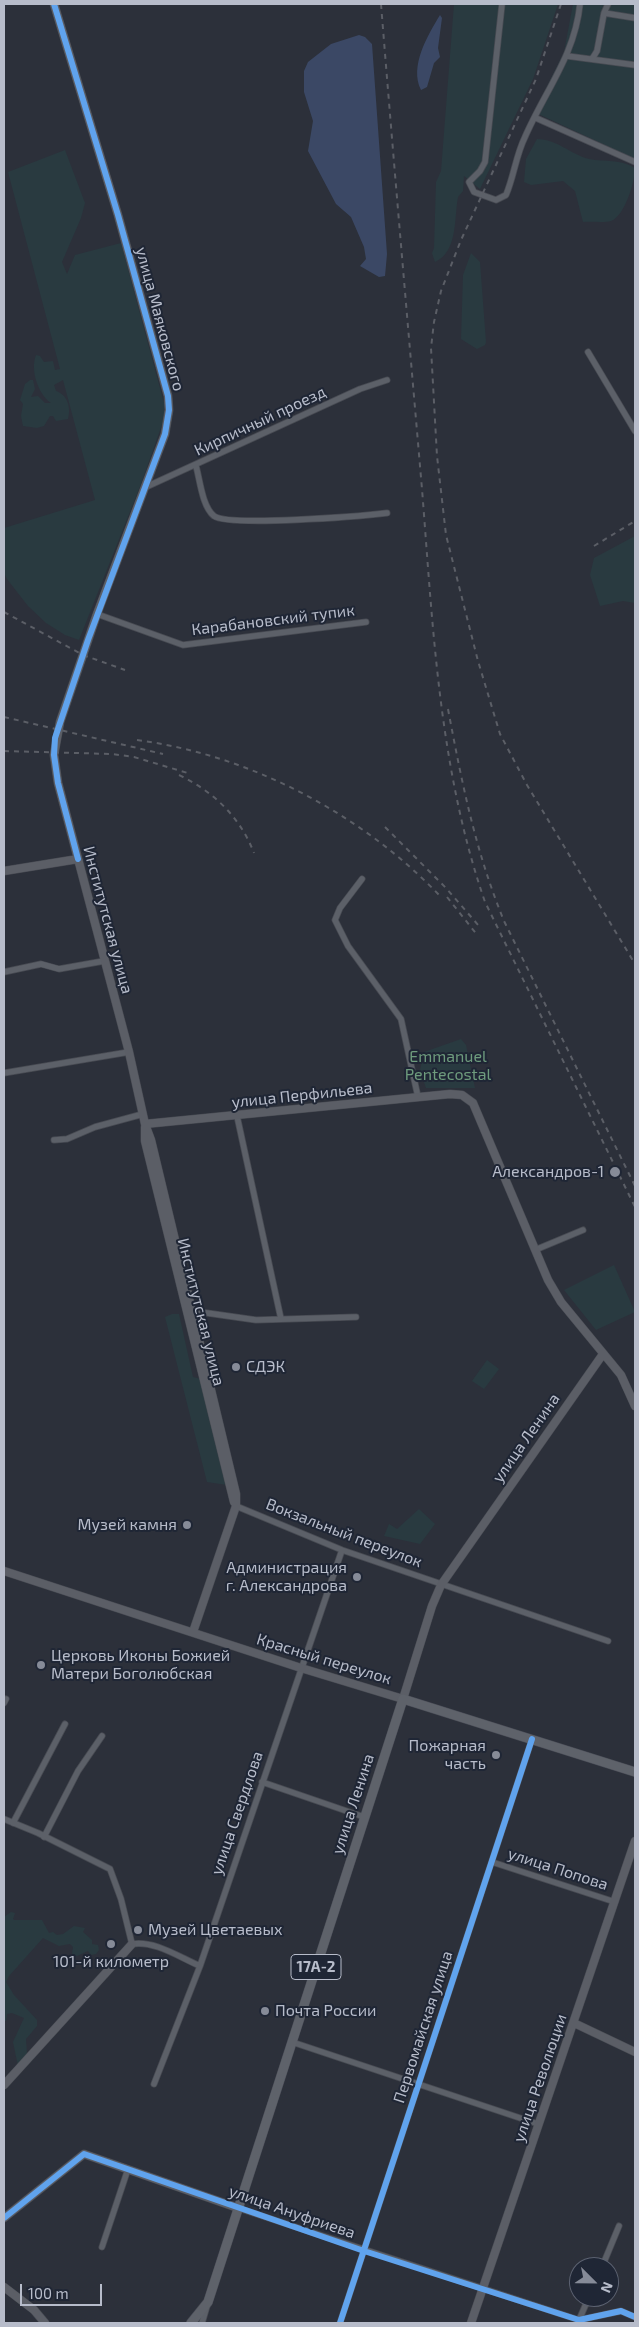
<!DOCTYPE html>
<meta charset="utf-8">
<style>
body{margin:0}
#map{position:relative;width:639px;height:2327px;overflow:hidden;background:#2c303a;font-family:"Exo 2",sans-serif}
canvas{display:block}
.frame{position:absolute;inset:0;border:5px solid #b7bcca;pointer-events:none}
.north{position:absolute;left:569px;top:2257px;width:50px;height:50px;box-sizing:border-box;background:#1f2635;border:1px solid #5c6271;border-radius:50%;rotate:113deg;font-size:14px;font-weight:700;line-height:20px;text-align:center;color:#b7bcca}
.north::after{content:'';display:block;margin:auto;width:18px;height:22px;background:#868b98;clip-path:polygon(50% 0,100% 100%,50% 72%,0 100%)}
.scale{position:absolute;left:20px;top:2284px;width:82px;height:22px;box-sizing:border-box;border:2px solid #b7bcca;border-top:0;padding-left:6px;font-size:15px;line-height:18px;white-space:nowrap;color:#b7bcca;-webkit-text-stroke:4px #1f2635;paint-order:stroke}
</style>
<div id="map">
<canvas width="639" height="2327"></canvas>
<div class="frame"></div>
<div class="north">N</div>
<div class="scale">100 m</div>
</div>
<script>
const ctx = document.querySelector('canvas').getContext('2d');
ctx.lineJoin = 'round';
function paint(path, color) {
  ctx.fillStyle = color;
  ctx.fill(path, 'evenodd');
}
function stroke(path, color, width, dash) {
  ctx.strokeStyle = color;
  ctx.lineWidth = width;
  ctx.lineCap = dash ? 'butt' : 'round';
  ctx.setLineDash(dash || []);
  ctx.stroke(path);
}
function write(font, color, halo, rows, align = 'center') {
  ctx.font = font + ' "Exo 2",sans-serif';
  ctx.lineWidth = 4;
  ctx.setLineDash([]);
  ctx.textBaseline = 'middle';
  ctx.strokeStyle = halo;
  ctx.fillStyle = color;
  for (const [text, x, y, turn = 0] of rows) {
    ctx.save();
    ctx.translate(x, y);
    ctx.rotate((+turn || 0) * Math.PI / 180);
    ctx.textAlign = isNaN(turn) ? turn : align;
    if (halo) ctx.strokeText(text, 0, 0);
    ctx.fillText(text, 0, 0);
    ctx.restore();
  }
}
paint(new Path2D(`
 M 454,4 L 558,4 L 533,79 L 480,189 L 464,176 L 463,191 L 458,197 C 454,218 458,252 435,262 L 432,253 L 434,248 L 436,182 L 441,171 Z
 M 573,4 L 635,4 L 635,159 L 534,112 L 564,52 Z
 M 537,139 C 557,139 570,154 589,159 C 605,162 621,159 635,168 C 635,181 625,216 611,221 C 603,223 592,221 583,222 L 575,191 L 563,181 L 531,185 L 524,182 L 526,159 Z
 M 65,150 L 85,203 L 81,218 L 62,262 L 67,274 L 75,255 L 121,243 L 164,403 L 164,419 L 141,484 L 79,640 L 65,635 L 46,623 L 28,606 L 7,579 L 4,573 L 4,528 L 95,500 L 63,380 L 54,385 L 56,391 C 68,395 71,408 68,419 L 56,421 L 53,416 L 50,416 L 44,426 L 37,428 L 23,426 L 21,416 L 23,404 L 20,400 L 25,384 L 30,380 L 33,380 L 35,389 L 31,397 L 38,396 L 45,403 L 51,403 C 38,394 30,370 36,355 L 40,356 L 44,362 L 53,361 L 55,370 L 60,369 L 8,172 Z
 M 471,253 L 480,262 L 486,342 L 485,345 L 477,349 L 461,339 L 463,275 Z
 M 635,536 L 635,603 L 623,601 L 600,606 L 590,575 L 594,558 Z
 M 461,1039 L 466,1045 L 475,1088 L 426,1088 L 420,1070 L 424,1052 Z
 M 614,1265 L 635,1312 L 596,1330 L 564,1290 Z
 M 172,1314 L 179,1314 L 193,1377 L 201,1379 L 227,1485 L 207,1482 L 165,1317 Z
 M 487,1360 L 499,1369 L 484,1389 L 472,1381 Z
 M 419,1509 L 435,1524 L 420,1544 L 384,1536 L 389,1524 L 397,1529 Z
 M 11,1912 L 15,1913 L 13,1919 L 14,1920 L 42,1920 L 49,1933 L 53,1932 L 57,1935 L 63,1934 L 74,1926 L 85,1928 L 83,1932 L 92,1940 L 92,1944 L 98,1945 L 99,1950 L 96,1954 L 91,1955 L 88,1951 L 77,1956 L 72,1954 L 73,1947 L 70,1944 L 59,1946 L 43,1938 L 9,1976 L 6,1982 L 14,1995 L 37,2020 L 37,2026 L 26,2039 L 27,2054 L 18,2066 L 13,2042 L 24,2018 L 12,2013 L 7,2014 L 6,2021 L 4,2021 L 4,1917 Z`), '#293a40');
paint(new Path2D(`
 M 440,15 L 442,18 L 438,48 L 440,57 L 434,63 L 427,87 L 421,90 C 409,66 428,35 440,15 Z
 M 359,35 L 365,37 L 372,44 L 387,254 L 385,276 L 379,277 L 360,266 L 366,259 L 364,247 L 351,217 L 336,204 L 308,151 L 313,121 L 304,92 L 304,71 L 308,62 L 331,44 Z`), '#3b4865');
const street = new Path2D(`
 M 502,4 L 485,162 L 480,171 L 469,182 L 474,192 L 496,200 L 506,195 C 514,176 516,155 525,137 C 545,91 575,55 580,4
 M 604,13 L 608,4
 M 567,56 L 635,65
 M 592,59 L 597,51 L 604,13 L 635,18
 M 536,118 L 635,162
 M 588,352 L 635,431
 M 196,466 C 200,480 202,506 214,516 C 229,527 362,516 387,513
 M 146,487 L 360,389 L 387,380
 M 97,614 L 183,645 L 366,622
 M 362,879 L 340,908 L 335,920 L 348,946 L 401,1019 L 418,1097
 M 4,972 L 41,964 L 59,969 L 104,961
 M 4,1073 L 129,1052
 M 237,1116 L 281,1319
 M 54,1140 L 67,1139 L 95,1127 L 143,1114
 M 535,1250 L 583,1230
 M 193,1311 L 256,1320 L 356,1317
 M 236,1506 L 342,1550 L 608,1641
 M 4,1703 L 6,1699
 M 262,1782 L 364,1817
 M 4,1819 L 38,1833 L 110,1869 L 121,1899 L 132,1944 C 154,1940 179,1957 200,1966
 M 13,1823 L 65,1724
 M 44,1837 L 78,1771 L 102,1736
 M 492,1862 L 615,1902
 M 292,2042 L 538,2124
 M 154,2084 L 200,1966 L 342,1550
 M 238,2208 L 579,2320 L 621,2311 L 635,2317
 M 102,2247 L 128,2169
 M 602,2267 L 619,2226
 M 579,2320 L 589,2297
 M 202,2323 L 207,2306
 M 340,2323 L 532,1739`);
const secondary = new Path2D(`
 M 54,4 L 118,215 L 168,396 L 169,410 L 165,434 L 97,614 L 60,722 L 54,755 L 58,783 L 129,1052 L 145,1124 L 151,1140 L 236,1494 L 236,1506 L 193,1632
 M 4,871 L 78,859
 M 145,1124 L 450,1094 L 462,1095 L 473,1103 L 548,1280 L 561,1302 L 621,1375 L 635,1406
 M 145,1127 L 145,1141 L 234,1502
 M 4,1571 L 301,1668 L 403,1699 L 432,1606 L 441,1585 L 603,1354
 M 574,2023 L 635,2052
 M 4,2085 L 132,1944
 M 4,2218 L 84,2154 L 238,2208
 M 4,2287 L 34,2310 L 45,2323
 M 471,2323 L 635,1841`);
const primary = new Path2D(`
 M 191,2323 L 208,2302 L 403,1699 L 635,1772`);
stroke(street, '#484b53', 7);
stroke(secondary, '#484b53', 9);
stroke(primary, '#4a4d57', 10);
stroke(street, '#5c6068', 5.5);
stroke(secondary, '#5b5e66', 8);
stroke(primary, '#5e626a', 9);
stroke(new Path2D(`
 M 381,4 C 394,166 408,327 422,489 C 433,628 439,769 485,902 L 635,1207
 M 561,4 L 536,79 L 461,240 L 441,291 L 434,322 L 431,348 L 437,456 L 446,535 L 478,661 L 500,734 L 527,785 L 635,964
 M 594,546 L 635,521
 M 4,612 L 83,655 L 125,670
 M 448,709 C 462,783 475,850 504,921 L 635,1186
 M 4,717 L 163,754
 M 137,740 C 250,755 362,814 440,896
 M 4,751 L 112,754 L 134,757 L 191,774
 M 179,775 C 214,792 240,817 254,853
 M 385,827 L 446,888 L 479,926
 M 447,897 L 478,936`), '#5b5e66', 2, [5, 5]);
stroke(new Path2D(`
 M 54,4 L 118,215 L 168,396 L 169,410 L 165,434 L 88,640 L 55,738 L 54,755 L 58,783 L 78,859
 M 4,2218 L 84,2154 L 364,2251 L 579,2320 L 621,2311 L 635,2317
 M 340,2323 L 532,1739`), '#60a3ed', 6);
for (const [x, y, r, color] of [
 [615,1172,6,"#868b98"],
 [236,1367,5,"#868b98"],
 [187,1525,5,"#868b98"],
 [357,1577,5,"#868b98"],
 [41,1665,5,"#868b98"],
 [496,1755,5,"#868b98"],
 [138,1930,5,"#868b98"],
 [111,1944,5,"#868b98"],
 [265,2011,5,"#868b98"]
]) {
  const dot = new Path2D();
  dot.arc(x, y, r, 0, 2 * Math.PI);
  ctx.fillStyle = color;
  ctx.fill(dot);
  stroke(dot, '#1f2635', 2);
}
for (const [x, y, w] of [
 [316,1967,50]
]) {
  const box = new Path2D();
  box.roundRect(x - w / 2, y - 12.5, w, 25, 4);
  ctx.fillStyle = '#1f2635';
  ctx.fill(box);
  stroke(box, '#b7bcca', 1);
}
write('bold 15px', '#b7bcca', null, [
 ["17А-2",316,1967]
]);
write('16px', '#b7bcca', '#1f2635', [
 ["улица Маяковского",160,319,75],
 ["Кирпичный проезд",260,421,-25],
 ["Карабановский тупик",273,620,-7],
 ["Институтская улица",108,920,75],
 ["улица Перфильева",302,1095,-6],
 ["Институтская улица",201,1312,76],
 ["улица Ленина",526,1438,-55],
 ["Вокзальный переулок",344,1533,21],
 ["Красный переулок",324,1659,17],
 ["улица Ленина",353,1804,-72],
 ["улица Свердлова",237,1813,-71],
 ["улица Попова",558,1869,18],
 ["Первомайская улица",423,2027,-72],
 ["улица Революции",540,2078,-71],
 ["улица Ануфриева",292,2212,19]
]);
write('16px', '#6e9b7d', '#1f2635', [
 ["Emmanuel",448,1057],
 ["Pentecostal",448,1075]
]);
write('16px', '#b7bcca', '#1f2635', [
 ["Александров-1",604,1172],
 ["СДЭК",246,1367,"left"],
 ["Музей камня",177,1525],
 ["Администрация",347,1568],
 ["г. Александрова",347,1586],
 ["Церковь Иконы Божией",51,1656,"left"],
 ["Матери Боголюбская",51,1674,"left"],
 ["Пожарная",486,1746],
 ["часть",486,1764],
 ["Музей Цветаевых",148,1930,"left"],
 ["101-й километр",111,1962,"center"],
 ["Почта России",275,2011,"left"]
], 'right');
</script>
